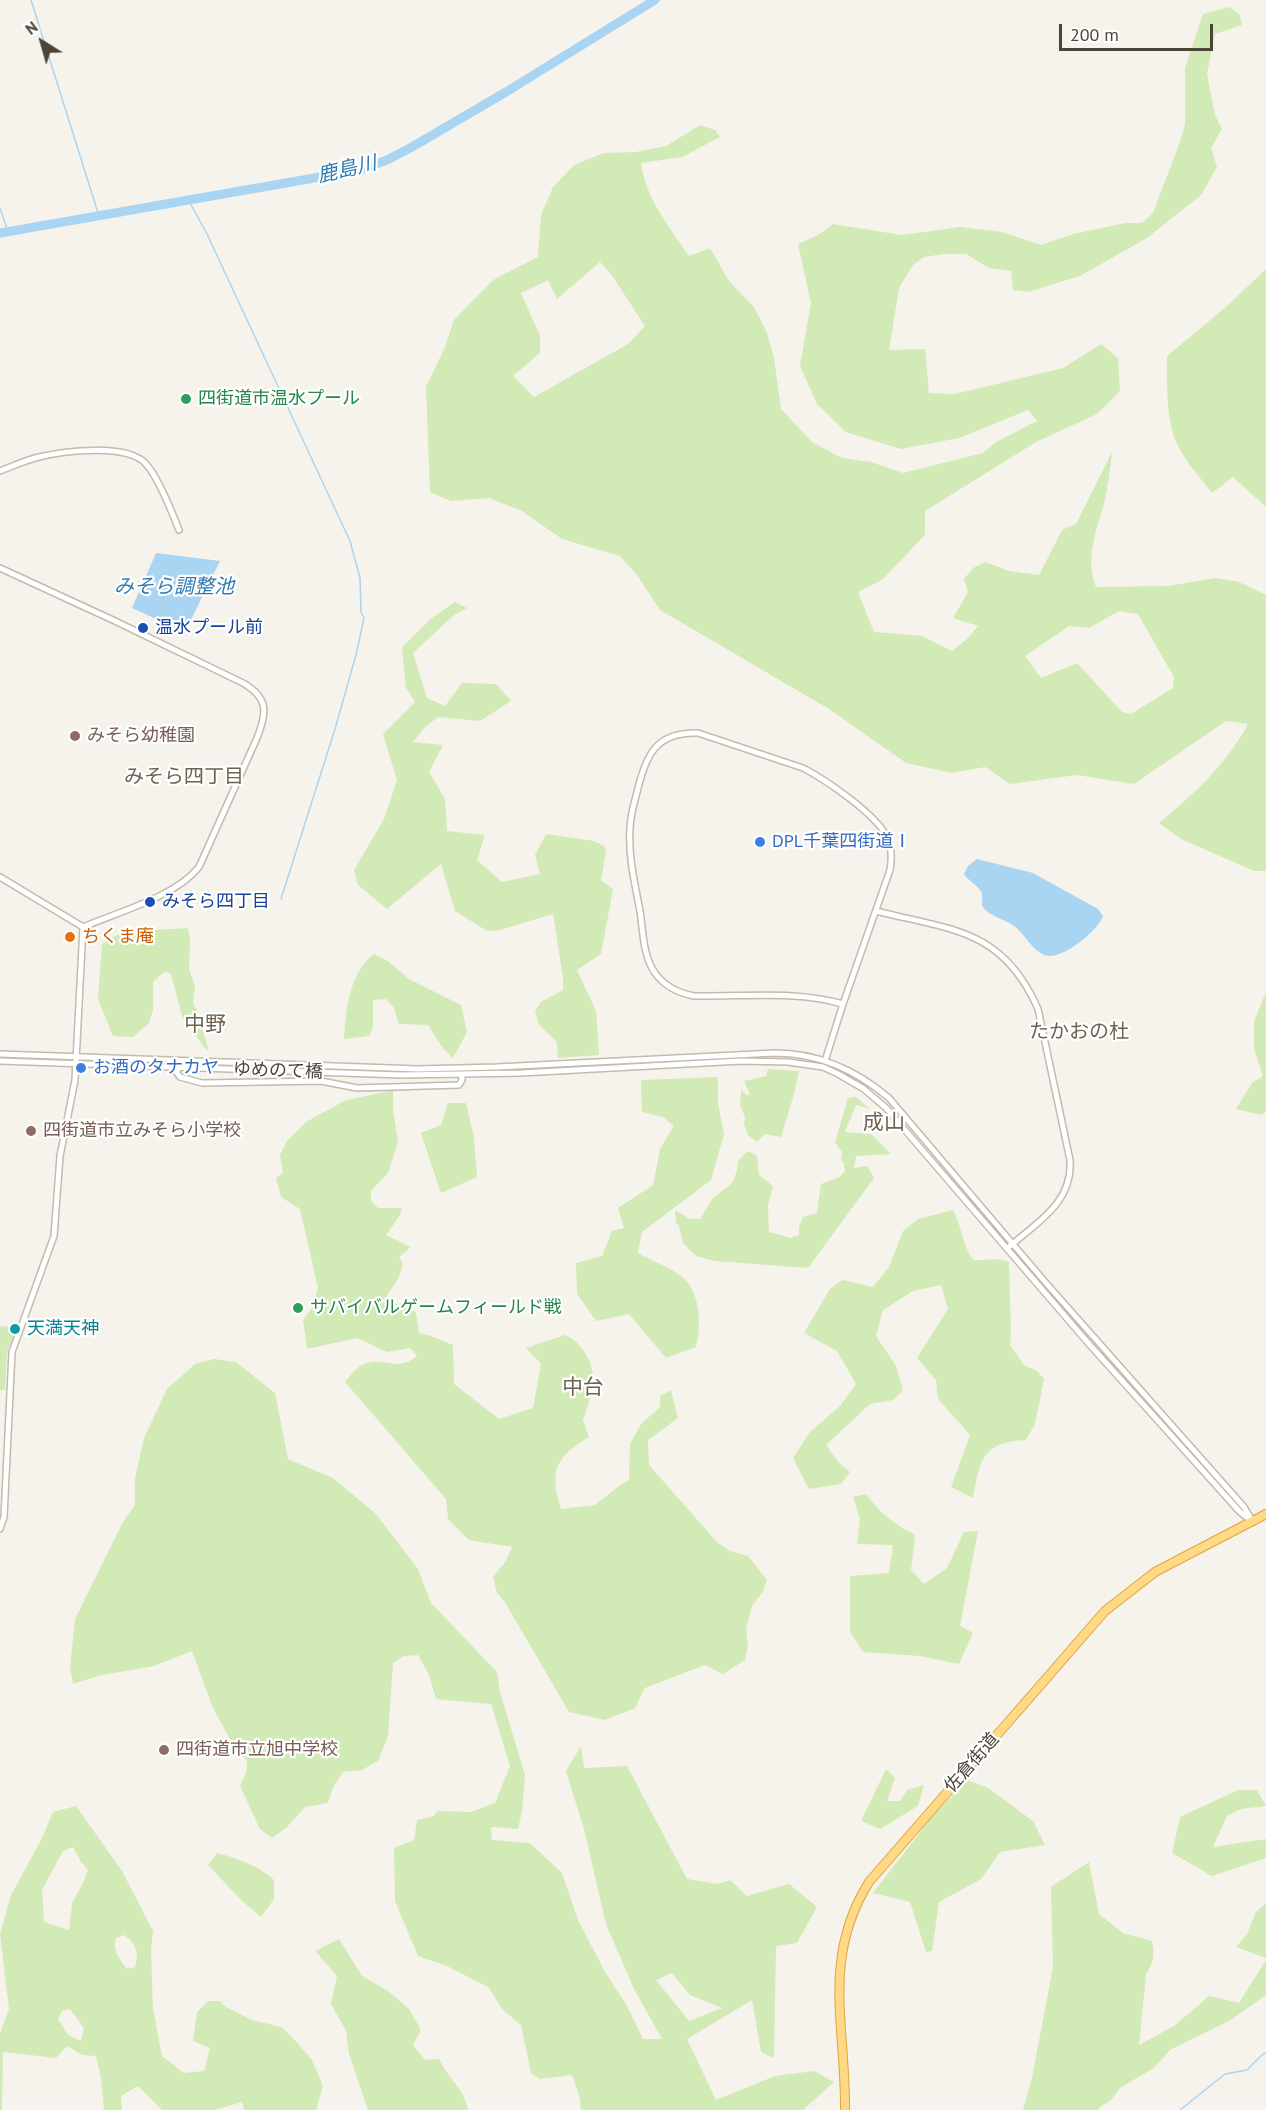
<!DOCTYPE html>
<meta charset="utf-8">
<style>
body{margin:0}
#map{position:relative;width:1266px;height:2110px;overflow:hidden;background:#f6f3ec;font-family:"PT Sans",sans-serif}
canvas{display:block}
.north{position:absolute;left:12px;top:12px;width:60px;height:60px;-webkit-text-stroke:4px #fff;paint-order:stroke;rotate:323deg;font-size:16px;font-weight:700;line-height:24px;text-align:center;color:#4b4439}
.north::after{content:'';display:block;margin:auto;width:21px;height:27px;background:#4b4439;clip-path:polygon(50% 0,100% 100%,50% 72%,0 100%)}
.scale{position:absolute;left:1059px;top:24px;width:154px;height:27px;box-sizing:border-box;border:3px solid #4b4439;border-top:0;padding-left:8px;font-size:18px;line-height:21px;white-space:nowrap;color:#4b4439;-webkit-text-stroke:4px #fff;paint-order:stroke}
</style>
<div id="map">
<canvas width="1266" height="2110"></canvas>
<div class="north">N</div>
<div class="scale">200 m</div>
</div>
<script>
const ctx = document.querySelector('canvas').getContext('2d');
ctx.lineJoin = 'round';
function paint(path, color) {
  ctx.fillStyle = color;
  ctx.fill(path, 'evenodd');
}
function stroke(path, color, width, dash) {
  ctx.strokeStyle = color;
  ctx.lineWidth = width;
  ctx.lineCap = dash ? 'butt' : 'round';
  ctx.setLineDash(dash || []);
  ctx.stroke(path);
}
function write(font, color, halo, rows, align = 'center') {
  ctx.font = font + ' "PT Sans","Noto Sans JP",sans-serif';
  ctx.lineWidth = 4.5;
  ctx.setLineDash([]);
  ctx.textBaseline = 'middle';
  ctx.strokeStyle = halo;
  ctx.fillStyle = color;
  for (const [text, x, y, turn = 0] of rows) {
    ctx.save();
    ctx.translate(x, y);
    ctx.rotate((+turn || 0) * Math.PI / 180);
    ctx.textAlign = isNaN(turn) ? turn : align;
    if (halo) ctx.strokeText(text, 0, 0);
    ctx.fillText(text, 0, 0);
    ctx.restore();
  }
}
paint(new Path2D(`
 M 1230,7 L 1240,15 L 1242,25 L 1215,34 L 1207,74 L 1215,115 L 1222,129 L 1211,148 L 1217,167 L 1201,195 L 1147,238 L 1080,276 L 1028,292 L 1013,290 L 1011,271 L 989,268 L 966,254 L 944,254 L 924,257 L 913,265 L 899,288 L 889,350 L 925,349 L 929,393 L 955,394 L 1063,368 L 1101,344 L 1118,358 L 1120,391 L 1097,414 L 1036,442 L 925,511 L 925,535 L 882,580 L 858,592 L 874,632 L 922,636 L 952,651 L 967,639 L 978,626 L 953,618 L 968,592 L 964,579 L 973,568 L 985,562 L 1009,571 L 1039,575 L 1062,530 L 1076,524 L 1112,452 C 1110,469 1108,487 1104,504 C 1096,531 1085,559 1096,587 L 1168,586 L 1215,578 L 1239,582 L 1266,595 L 1266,871 L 1254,871 L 1181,839 L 1159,823 C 1194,794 1227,764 1248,724 L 1226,721 L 1134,784 L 1077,775 L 1010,784 L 985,767 L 952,773 L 906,763 L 829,709 L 660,610 L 637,575 L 620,556 L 562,539 L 522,511 L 489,498 L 451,501 L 430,492 L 426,387 L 445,347 L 454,320 L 493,280 L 538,257 L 541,215 L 553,187 L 574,165 L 604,153 L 636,152 L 666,146 L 700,125 L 715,130 L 720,137 L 682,157 L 641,163 C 645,197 670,228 689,256 L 710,248 L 729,281 L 754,307 L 767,333 L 774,358 L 781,409 L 812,442 L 842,458 L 871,462 L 903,473 L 983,453 L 996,442 L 1037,421 L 1028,410 L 959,438 L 901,449 L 846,432 L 817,404 L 800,366 L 811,303 L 798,244 L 818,235 L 833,224 L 902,235 L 960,227 L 1002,232 L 1041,245 L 1073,234 L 1125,223 L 1142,223 L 1153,213 L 1181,139 L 1185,124 L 1185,68 L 1203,14 ZM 600,262 L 611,274 L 645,326 L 628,344 L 534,397 L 513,376 L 540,353 L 540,336 L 521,293 L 548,280 L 557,299 ZM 1119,611 L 1138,614 L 1174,677 L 1173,688 L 1131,714 L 1122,712 L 1077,663 L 1041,678 L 1025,656 L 1069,626 L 1089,628 Z
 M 1266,269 L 1266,507 L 1233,477 L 1212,493 C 1199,476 1183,459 1175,439 C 1166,415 1167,383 1167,356 L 1227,306 Z
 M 455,602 L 467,608 L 454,615 L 413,653 L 427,698 L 445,706 L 462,683 L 496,684 L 511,701 L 480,721 L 438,717 L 425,727 L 413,742 L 443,745 L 429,772 L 445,799 L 447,831 L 485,835 L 477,860 L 502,882 L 540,874 L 535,855 L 546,834 L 594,841 L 604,846 L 606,852 L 601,880 L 613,889 L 601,954 L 577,970 L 596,1011 L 599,1055 L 558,1058 L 557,1042 L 539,1025 L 535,1011 L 541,1002 L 563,990 L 563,978 L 553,914 L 500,930 L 487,931 L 455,911 L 441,864 L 387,909 L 358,885 L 354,870 L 384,819 L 397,780 L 383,734 L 415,702 L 406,688 L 402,647 L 433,617 Z
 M 188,928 L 190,940 L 189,969 L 195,986 L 193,1003 L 197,1010 L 209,1051 L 205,1048 L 182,1016 L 171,974 L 165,971 L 153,982 L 153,1010 L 149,1023 L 133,1037 L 113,1036 L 98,999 L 102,944 L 122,932 Z
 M 374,954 L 388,961 L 409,979 L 461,1005 L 467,1032 L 453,1058 L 442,1047 L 428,1025 L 399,1024 L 394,1008 L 386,999 L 373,1000 L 373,1028 L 369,1036 L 344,1039 C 346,1010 349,973 374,954 Z
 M 1266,992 L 1266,1112 L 1261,1115 L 1236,1109 L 1252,1083 L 1263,1076 L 1254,1049 L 1254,1021 Z
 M 768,1069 L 799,1071 L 794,1094 L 781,1137 L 765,1134 L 757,1142 L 748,1135 L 744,1124 L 745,1117 L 740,1105 L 741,1090 L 747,1095 L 750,1095 L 744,1081 L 766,1076 Z
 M 718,1077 L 718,1103 L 724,1134 L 711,1180 L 642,1232 L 638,1253 C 651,1261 668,1266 681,1276 C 700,1290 702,1325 696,1347 L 666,1358 L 629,1314 L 596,1321 L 577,1294 L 576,1263 L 602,1256 L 612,1231 L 624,1228 L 618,1208 L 653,1185 L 660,1149 L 674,1126 L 663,1117 L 642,1112 L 641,1080 Z
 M 393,1090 L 393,1109 L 398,1142 L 388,1173 L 371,1191 L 371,1201 L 378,1208 L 402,1208 L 400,1215 L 386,1235 L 411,1247 L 399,1257 L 403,1264 L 399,1277 L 385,1299 L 416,1312 L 419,1333 L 431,1336 L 453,1345 L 454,1384 L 499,1419 L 533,1408 L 541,1364 L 526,1348 L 565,1335 C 575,1340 579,1344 585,1353 C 600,1375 591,1398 583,1420 L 589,1437 C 555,1458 549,1470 561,1509 L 595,1505 L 620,1485 L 629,1480 L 630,1444 L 641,1424 L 660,1407 L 660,1396 L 671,1390 L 678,1418 L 648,1440 L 649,1465 L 717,1542 L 730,1551 L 748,1556 L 767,1580 L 762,1593 L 752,1606 L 746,1628 L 748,1645 L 745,1660 L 723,1674 L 705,1665 L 645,1688 L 635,1708 L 605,1720 L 569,1712 L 506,1604 L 497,1593 L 493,1577 L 506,1561 L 512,1547 L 469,1540 L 448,1519 L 446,1499 L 345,1382 C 350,1377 355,1368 362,1365 C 383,1354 396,1374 417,1356 L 410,1348 L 387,1352 L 357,1338 L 307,1349 L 303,1320 L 313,1306 L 318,1288 L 300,1209 L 281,1197 L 276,1178 L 283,1173 L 280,1155 L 287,1141 L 306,1122 L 344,1101 Z
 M 856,1097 L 870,1109 L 856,1105 L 845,1132 L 871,1134 L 891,1154 L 856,1156 L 854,1168 L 867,1166 L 874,1178 L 808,1268 L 715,1261 L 696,1256 L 683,1243 L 679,1226 L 676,1223 L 675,1210 L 690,1219 L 700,1219 L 713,1198 L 732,1183 L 737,1171 L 738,1161 L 748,1151 L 757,1156 L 759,1175 L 773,1186 L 768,1206 L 769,1232 L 791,1238 L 799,1235 L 799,1227 L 803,1217 L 817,1213 L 821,1184 L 840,1177 L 845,1171 L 844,1163 L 841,1160 L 842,1152 L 835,1142 L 848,1098 Z
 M 448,1103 L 466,1103 L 474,1138 L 477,1177 L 441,1193 L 421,1133 L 441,1125 Z
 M 953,1210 C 962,1226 962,1245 973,1260 C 984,1261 999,1257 1009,1262 L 1011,1331 L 1010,1345 L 1024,1365 L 1037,1371 L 1044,1379 L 1035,1424 L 1026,1440 C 983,1442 980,1458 973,1498 L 951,1487 L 970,1435 L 938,1399 L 936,1380 L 917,1358 L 948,1309 L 941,1285 L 913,1291 L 883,1310 L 876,1336 L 896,1366 L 903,1390 L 893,1400 L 870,1404 L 826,1445 L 839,1463 L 850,1472 L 841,1484 L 809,1489 L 793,1458 L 810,1432 L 840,1406 L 856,1384 L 837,1351 L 804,1333 L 830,1289 L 842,1280 L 873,1287 L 889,1267 L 903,1231 L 918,1219 Z
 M 0,1326 L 11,1327 L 10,1332 L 15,1333 L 7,1352 L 5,1390 L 0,1390 Z
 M 214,1359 L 236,1362 L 275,1393 L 288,1459 L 333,1478 L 376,1514 L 418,1569 L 431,1603 L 497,1672 L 500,1692 L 525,1775 L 522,1811 L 518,1829 L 491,1827 L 492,1840 L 530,1843 L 562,1873 L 578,1920 L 604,1970 L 627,2006 L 643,2039 L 662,2039 L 634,1989 L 606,1924 L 584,1829 L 566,1771 L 581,1746 L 584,1768 L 627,1766 L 687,1879 L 718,1884 L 730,1880 L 747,1896 L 789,1884 L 817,1907 L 797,1943 L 776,1946 L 774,2058 L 761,2052 L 752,2000 L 687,2039 L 716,2100 L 775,2076 L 814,2071 L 834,2082 L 803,2110 L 581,2110 L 580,2098 L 572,2075 L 540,2079 L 531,2073 L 521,2025 L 503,2010 L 488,1987 L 447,1966 L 418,1956 L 395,1901 L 394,1848 L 414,1840 L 417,1820 L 434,1816 L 437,1811 L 470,1812 L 495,1803 L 510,1766 L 491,1704 L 436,1699 L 429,1675 L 418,1655 L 404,1656 L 393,1663 L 388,1736 L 378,1761 L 362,1770 L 343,1772 L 333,1787 L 328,1803 L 305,1807 L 286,1828 L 272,1838 L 260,1829 L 240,1786 L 246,1773 L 247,1761 L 230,1739 L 213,1708 L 192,1651 L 154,1666 L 102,1675 L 73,1684 L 70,1668 L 75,1619 L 123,1522 L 135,1505 L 135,1478 L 144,1438 L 167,1389 L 195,1364 ZM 672,1973 L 690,1995 L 722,2008 L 689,2021 L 656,1980 Z
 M 866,1494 C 880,1513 894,1524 915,1535 L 911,1570 L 924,1584 L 947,1568 L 964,1532 L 978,1531 L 960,1626 L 973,1633 L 959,1664 L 920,1656 L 863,1652 L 850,1632 L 850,1576 L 889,1573 L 893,1545 L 857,1544 L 860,1519 L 853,1497 Z
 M 886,1769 L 895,1778 L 887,1801 L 900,1801 L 907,1790 L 924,1785 L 918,1806 L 880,1829 L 861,1821 Z
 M 968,1780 L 988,1788 L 1033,1821 L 1045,1845 L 1000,1852 L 981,1879 L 939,1902 L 932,1951 L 926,1952 L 910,1902 L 873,1893 L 934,1814 Z
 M 1238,1790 L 1257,1790 L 1266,1806 L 1241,1809 L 1227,1816 L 1213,1847 L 1266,1839 L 1266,1858 L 1212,1876 L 1172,1853 L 1180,1817 Z
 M 76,1806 L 122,1871 L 153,1931 L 151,1951 L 153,2009 L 162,2056 L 184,2073 L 204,2071 L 210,2048 L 193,2041 L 197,2012 L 208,2001 L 220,2001 L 226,2007 L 252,2020 L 281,2027 L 292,2037 L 312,2060 L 323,2086 L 316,2110 L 244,2110 L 242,2102 L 214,2110 L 162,2110 L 138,2086 L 121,2096 L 122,2110 L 104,2110 L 101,2078 L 96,2056 L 82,2055 L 67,2046 L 56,2058 L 3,2052 L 2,2110 L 0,2110 L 0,2033 L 9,2009 L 0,1934 L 11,1895 L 42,1838 L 53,1812 ZM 73,1847 L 81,1862 L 88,1870 L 83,1883 L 72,1903 L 69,1930 L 44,1922 L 42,1890 L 63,1851 ZM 124,1935 C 137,1944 139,1952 135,1967 L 127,1969 C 120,1959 112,1950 116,1938 ZM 70,2009 L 84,2028 L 81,2041 L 68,2035 L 58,2019 L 62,2011 Z
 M 217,1853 C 237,1858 259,1866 274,1880 L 274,1899 L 261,1917 L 241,1900 L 208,1865 Z
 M 1089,1862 L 1099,1914 L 1123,1933 L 1152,1941 C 1155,1955 1154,1962 1146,1974 L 1139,2045 L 1174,2026 L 1209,1996 L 1239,2003 L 1266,1960 L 1266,1995 L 1229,2021 L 1170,2050 L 1154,2068 L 1120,2088 L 1111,2100 L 1100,2107 L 1098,2110 L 1023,2110 L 1032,2078 L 1053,1967 L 1051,1887 Z
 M 1266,1903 L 1266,1958 L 1236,1947 L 1247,1934 L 1256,1912 Z
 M 339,1939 L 362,1976 L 388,1991 L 409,2009 L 421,2030 L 413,2045 L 425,2060 L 439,2059 C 447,2077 465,2090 468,2110 L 368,2110 L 349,2054 L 346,2031 L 331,2004 L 337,1976 L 315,1951 Z`), '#d2eab5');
paint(new Path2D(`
 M 156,553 L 220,561 L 185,632 L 132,608 Z
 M 977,859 L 1033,873 L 1098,909 L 1103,916 C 1098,931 1060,962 1044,955 C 1032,950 1024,933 1014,926 C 1003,918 990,917 982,906 C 985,885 974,888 964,874 L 968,866 Z`), '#a9d4f2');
stroke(new Path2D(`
 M 31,0 L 99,216
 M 189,201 L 207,234 L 350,541 L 360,578 L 361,612 L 364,618 L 356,655 L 335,729 L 281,899
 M 0,208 L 8,232
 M 1180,2110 L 1225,2074 L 1247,2070 L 1262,2055 L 1266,2053`), '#a9d4f2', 1.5);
stroke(new Path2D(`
 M 0,233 L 360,170 L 387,160 L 412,147 L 506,92 L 655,0`), '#a9d4f2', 9);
const tertiary = new Path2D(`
 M 0,471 C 13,466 26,460 39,457 C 64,451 127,443 146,464 C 158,477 172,512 179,530
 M 0,568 L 115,621 L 243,683 C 269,698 267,713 257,738 L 199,867 C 175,897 118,912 83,927
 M 0,877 L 83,927
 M 876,911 C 952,930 1003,929 1038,1009 L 1070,1160 C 1073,1202 1039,1221 1010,1246
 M 0,1054 L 418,1069 L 497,1067 L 775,1053 C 819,1053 856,1070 889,1098 L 1046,1283 L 1244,1507 L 1253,1522
 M 0,1061 L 401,1075 L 521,1073 L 741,1061 L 788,1062 L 823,1067 L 838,1074 L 864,1089 L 886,1108 L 1089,1344 L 1240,1512 L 1249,1519
 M 825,1061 L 843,1004 L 890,870 C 892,859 892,848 887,837 C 876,814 826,780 803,768 L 698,733 C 658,732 647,752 638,788 C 635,801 630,815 630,829 C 628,856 635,884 640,911 C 643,931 643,956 655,973 C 665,987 678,993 694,996 C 743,997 795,990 843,1004
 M 178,1067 L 177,1073 L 180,1077 L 202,1083 L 321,1081 L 357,1088 L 459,1085 L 462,1080 L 462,1075
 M 0,1529 L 4,1517 L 12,1352 L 54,1236 L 60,1156 L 75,1080 L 83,927`);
const trunk = new Path2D(`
 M 845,2110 C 846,2027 821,1959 869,1882 L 1105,1611 L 1155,1572 L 1266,1514`);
stroke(tertiary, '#c2bbae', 8);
stroke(trunk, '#e0a43c', 10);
stroke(tertiary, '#fff', 5);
stroke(trunk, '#ffd985', 8);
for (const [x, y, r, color] of [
 [186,399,6,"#2e9e5b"],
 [143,628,6,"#1a4fb4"],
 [75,736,6,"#8d6e63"],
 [760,842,6,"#3f7fe0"],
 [150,902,6,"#1a4fb4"],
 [70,937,6,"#e8710a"],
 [81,1068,6,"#3f7fe0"],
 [31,1131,6,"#8d6e63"],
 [298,1308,6,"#2e9e5b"],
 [15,1329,6,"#0f9aa8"],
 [164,1750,6,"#8d6e63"]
]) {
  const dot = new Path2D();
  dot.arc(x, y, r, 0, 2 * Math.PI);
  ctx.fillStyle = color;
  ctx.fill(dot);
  stroke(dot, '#fff', 2);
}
write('18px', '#27864d', '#fff', [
 ["四街道市温水プール",198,399],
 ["サバイバルゲームフィールド戦",310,1308]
], 'left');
write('18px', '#164399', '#fff', [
 ["温水プール前",155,628],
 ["みそら四丁目",162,902]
], 'left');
write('18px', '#785e54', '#fff', [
 ["みそら幼稚園",87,736],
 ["四街道市立みそら小学校",43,1131],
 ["四街道市立旭中学校",176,1750]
], 'left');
write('18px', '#366cbe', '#fff', [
 ["DPL千葉四街道Ⅰ",772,842],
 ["お酒のタナカヤ",93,1068]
], 'left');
write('18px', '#c56008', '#fff', [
 ["ちくま庵",82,937]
], 'left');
write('18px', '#4b4439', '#fff', [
 ["ゆめのて橋",278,1071,2],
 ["佐倉街道",972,1763,-49]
]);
write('18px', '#0d838f', '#fff', [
 ["天満天神",27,1329]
], 'left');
write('italic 20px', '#2e7ab2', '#fff', [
 ["鹿島川",347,170,-13],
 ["みそら調整池",174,587]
]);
write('20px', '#6e6250', '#fff', [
 ["みそら四丁目",184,777],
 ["たかおの杜",1079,1032]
]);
write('21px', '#6e6250', '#fff', [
 ["中野",205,1025],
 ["成山",884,1123],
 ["中台",583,1388]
]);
</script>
